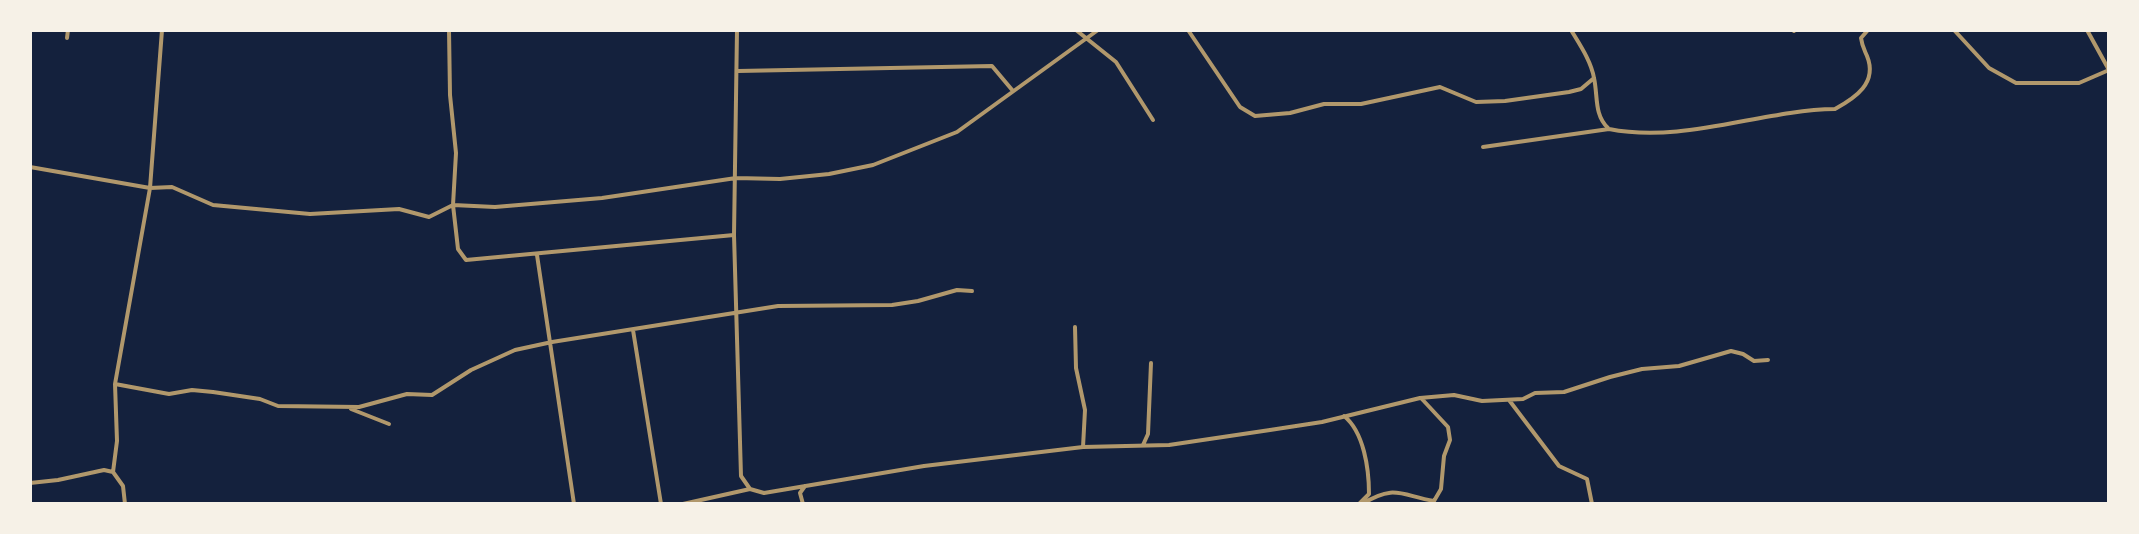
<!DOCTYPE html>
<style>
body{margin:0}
#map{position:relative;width:2139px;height:534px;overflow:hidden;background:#14213d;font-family:"Noto Sans",sans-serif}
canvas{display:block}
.frame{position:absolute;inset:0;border:32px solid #f6f1e7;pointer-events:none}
</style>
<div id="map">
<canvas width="2139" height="534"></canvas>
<div class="frame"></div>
</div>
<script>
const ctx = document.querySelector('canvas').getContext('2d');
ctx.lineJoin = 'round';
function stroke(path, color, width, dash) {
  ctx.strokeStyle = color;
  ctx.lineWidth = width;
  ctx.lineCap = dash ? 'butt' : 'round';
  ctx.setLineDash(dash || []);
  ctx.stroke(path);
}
stroke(new Path2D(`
 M 261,30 L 276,30
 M 449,30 L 450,95 L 456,153 L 453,205 L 458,249 L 466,260 L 734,235
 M 737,30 L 734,235 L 741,476 L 750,489
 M 1076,30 L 1116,62 L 1153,120
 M 1188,30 L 1240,107 L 1255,116 L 1290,113 L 1324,104 L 1361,104 L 1440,87 L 1476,102 L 1505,101 L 1569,92 L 1581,89 L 1594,78
 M 1571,30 C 1580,45 1591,61 1594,78 C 1598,96 1594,115 1608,128
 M 1793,30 L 1794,31
 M 1954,30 L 1989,68 L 2016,83 L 2079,83 L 2109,70
 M 2087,30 L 2109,70
 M 67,38 L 68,30
 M 738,71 L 992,66 L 1013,91
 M 1483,147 L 1609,129 C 1684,144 1761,110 1835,109 C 1855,98 1878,83 1867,56 C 1864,49 1862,46 1861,38 L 1868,30
 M 30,167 L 150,188 L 172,187 L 213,205 L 310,214 L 399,209 L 429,217 L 453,205 L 495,207 L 602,198 L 736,178 L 780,179 L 829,174 L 873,165 L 957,132 L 1098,30
 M 537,255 L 574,504
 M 1075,327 L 1076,368 L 1085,410 L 1083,447
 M 633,330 L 661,504
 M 115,384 L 169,394 L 192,390 L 213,392 L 260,399 L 278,406 L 359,407 L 407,394 L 432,395 L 471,370 L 515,350 L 552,342 L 778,306 L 892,305 L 918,301 L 957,290 L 972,291
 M 1509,400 L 1559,466 L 1587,479 L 1592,504
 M 351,409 L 389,424
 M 1344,416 C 1364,432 1369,469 1369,494 L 1359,504
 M 1143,445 L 1148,434 L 1151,363
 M 113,472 L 117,441 L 115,384 L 150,188 L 162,30
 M 30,483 L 58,480 L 104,470 L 113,472 L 123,486 L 125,504
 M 683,504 L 750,489 L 764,493 L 924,466 L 1083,447 L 1169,445 L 1270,430 L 1322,422 L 1420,398 L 1454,395 L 1482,401 L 1523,399 L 1535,393 L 1564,392 L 1610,377 L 1642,369 L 1679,366 L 1731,351 L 1743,354 L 1754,361 L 1768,360
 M 803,504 L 800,493 L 805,486
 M 1362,504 C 1395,484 1400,495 1434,501 L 1441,489 L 1444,456 L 1450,440 L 1448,427 L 1421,398`), '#b1986c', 4);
</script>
